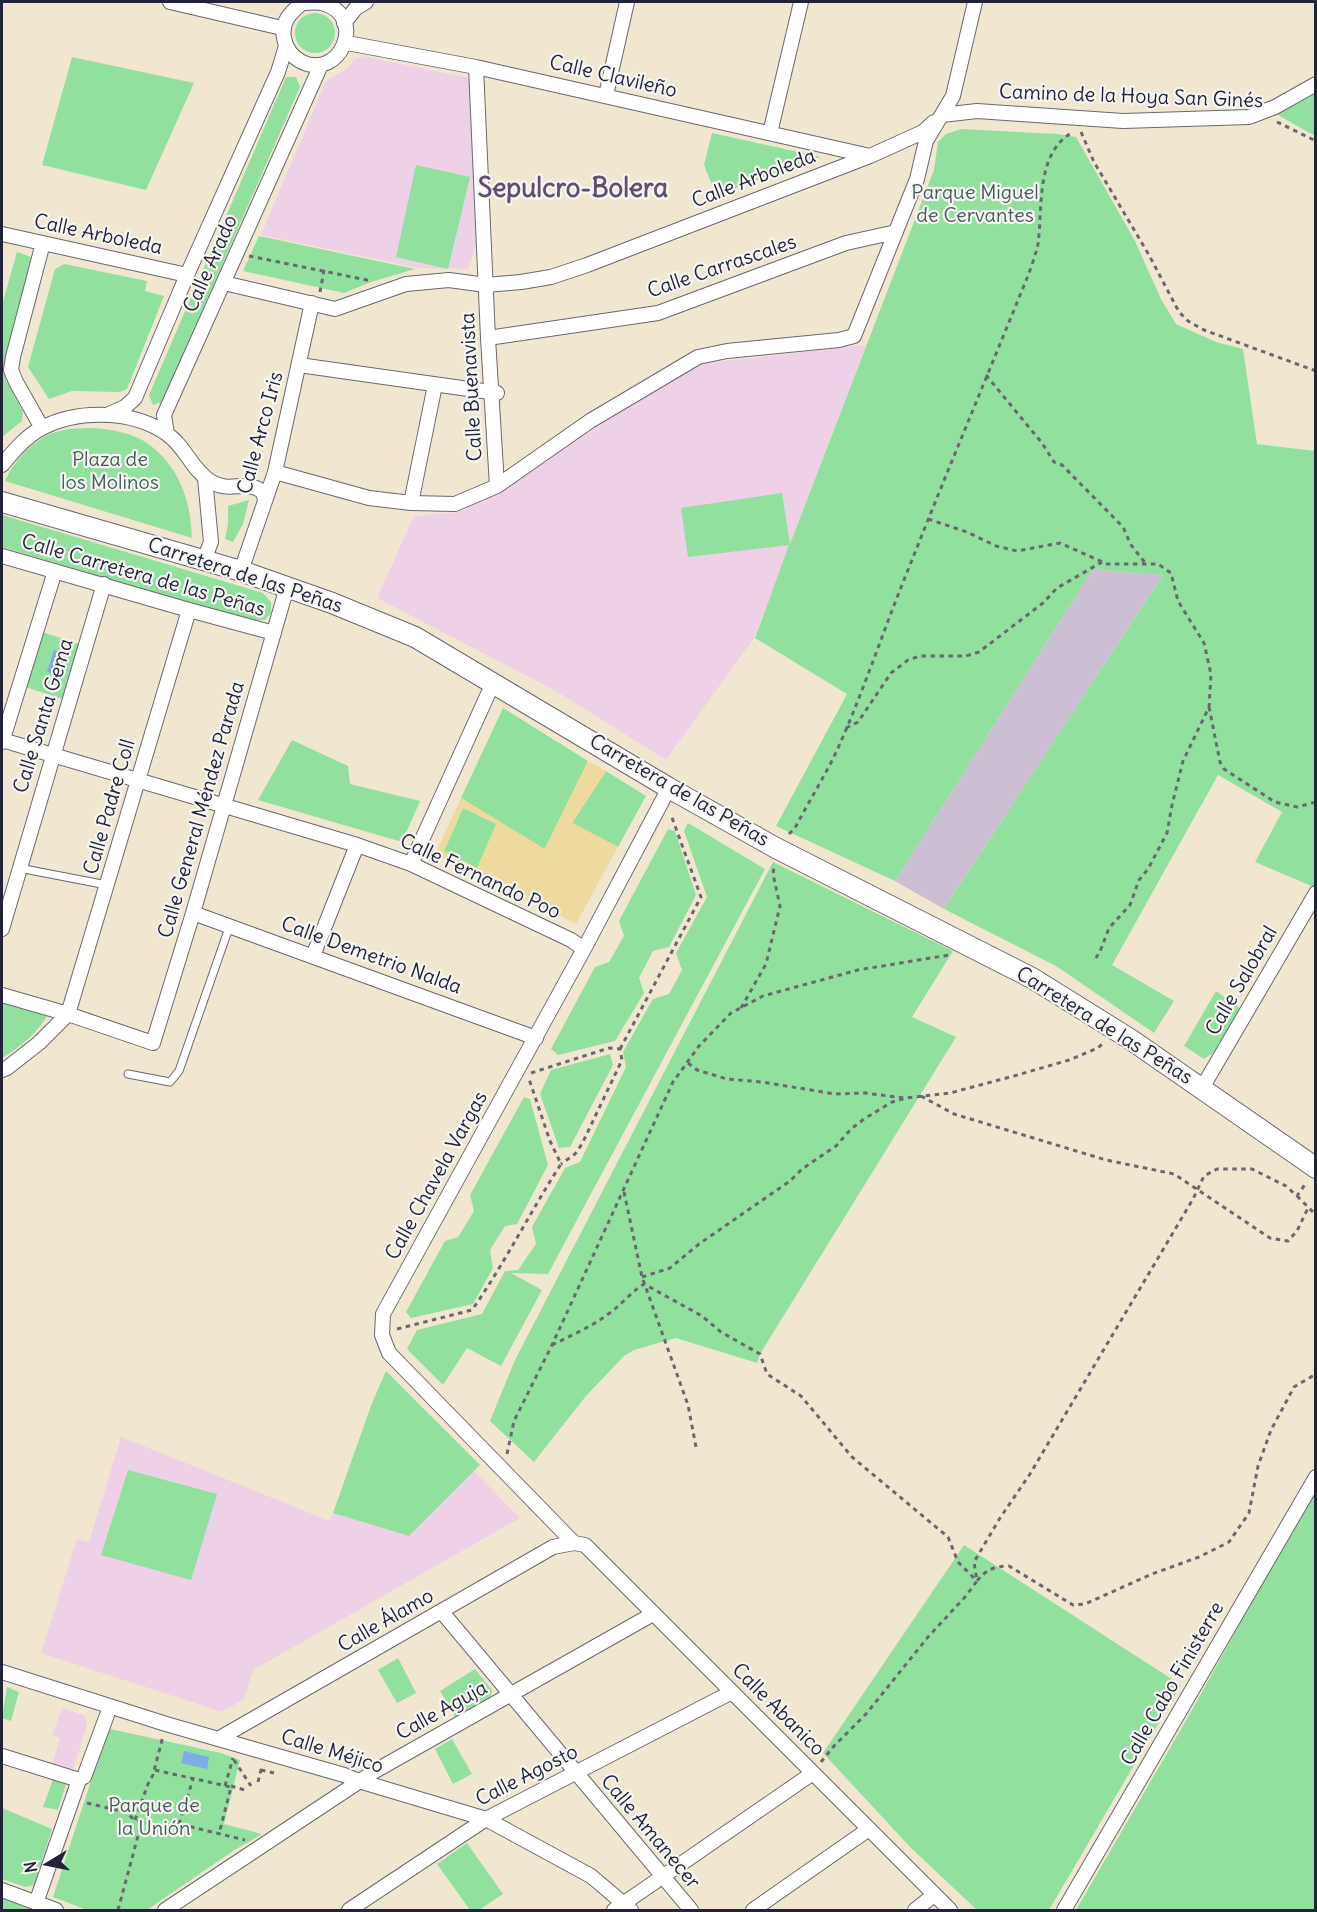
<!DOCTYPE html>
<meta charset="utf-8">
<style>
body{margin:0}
#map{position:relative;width:1317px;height:1912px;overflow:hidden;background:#f1e7d1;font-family:Delius,sans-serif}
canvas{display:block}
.frame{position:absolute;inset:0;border:3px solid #22223b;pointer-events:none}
.north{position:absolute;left:18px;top:1834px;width:60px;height:60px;-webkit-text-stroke:4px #f6f6f2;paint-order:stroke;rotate:260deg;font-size:16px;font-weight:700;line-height:24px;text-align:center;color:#22223b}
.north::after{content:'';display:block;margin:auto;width:21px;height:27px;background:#22223b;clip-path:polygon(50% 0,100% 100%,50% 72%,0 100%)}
</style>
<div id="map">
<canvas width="1317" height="1912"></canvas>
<div class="frame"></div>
<div class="north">N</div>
</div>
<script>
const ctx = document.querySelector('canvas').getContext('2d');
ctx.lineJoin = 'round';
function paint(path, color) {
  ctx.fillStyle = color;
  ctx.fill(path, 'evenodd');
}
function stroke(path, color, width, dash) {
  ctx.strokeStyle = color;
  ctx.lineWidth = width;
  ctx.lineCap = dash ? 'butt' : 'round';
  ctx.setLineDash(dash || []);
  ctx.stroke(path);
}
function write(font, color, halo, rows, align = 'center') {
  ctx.font = font + ' Delius,sans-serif';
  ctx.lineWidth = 4.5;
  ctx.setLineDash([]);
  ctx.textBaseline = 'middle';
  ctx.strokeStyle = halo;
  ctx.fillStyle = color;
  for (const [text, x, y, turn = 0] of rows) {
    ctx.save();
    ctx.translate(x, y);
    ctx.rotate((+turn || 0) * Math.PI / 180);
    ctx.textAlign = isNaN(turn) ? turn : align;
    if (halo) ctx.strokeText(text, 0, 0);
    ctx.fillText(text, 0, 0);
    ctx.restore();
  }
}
paint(new Path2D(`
 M 362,56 L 470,78 L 478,239 L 468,269 L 419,268 L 261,235 L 326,81 L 349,67 L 355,59 Z
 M 866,345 L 754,638 L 666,760 L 556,691 L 377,598 L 414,516 L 460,512 L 510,485 L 538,463 L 699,364 Z
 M 121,1437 L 330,1521 L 333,1513 L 409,1536 L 474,1471 L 520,1518 L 253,1670 L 244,1699 L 222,1712 L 41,1653 L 77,1539 L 89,1542 Z
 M 62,1708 L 84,1715 L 87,1725 L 74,1767 L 69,1770 L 52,1765 L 60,1738 L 52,1735 Z`), '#eed0e7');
paint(new Path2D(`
 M 1093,569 L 1163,575 L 944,909 L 895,881 Z`), '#ccbed3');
paint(new Path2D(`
 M295 33a20 20 0 1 1 40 0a20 20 0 1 1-40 0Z
 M 72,57 L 194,83 L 146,190 L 42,165 Z
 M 286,77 L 296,77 L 300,87 L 162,402 L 153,405 L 149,395 Z
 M 1315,85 L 1315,136 L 1271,111 Z
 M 961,129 L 1057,134 L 1076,137 L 1135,241 L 1161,299 L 1176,324 L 1216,342 L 1243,349 L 1257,444 L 1315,451 L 1315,884 L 1314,887 L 1309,885 L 1255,862 L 1282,812 L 1218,775 L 1112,965 L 1174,1001 L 1154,1033 L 1056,966 L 944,909 L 1163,575 L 1093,569 L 895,881 L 776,826 L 847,694 L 755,638 L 789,545 L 688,557 L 681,508 L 782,493 L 790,544 L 934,170 L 938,142 L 946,134 Z
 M 712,133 L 821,157 L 716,195 L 704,165 Z
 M 416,165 L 470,177 L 448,269 L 396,257 Z
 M 259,236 L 415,269 L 371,282 L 344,293 L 243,271 Z
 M 17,252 L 31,257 L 4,365 L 6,380 L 23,412 L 22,421 L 2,437 L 2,305 Z
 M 64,264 L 147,281 L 145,291 L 164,296 L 127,389 L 120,392 L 72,391 L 49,399 L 28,367 L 55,269 Z
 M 95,428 C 111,430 129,432 144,441 C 178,463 191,499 192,538 L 5,481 C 14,461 34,438 56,432 C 68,428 82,428 95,428 Z
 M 249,500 L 243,524 L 233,542 L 225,539 L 228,524 L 228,506 Z
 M 2,515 L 263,593 L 271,602 L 271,613 L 265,620 L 250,621 L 2,547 Z
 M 42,632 L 79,644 L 63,699 L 25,687 Z
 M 503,708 L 588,761 L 521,897 L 501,823 L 461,798 Z
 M 292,740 L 348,766 L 350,784 L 420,801 L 402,842 L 258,800 Z
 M 606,771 L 646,796 L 618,847 L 572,823 Z
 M 463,808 L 497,824 L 477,868 L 444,851 Z
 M 688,823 L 765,869 L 548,1274 L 511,1273 L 542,1290 L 501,1366 L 467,1348 L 443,1385 L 407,1349 L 417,1330 L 482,1314 L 505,1271 L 518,1270 L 536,1244 L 532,1227 L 565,1168 L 580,1162 L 626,1067 L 623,1052 L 653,999 L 669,994 L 682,970 L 676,953 L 707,897 L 684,831 Z
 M 668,829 L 675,831 L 696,895 L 669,947 L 653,951 L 639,978 L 644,993 L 615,1041 L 558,1055 L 551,1049 L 595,967 L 609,962 L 624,936 L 619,921 Z
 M 773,862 L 953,951 L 912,1017 L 956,1037 L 760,1354 L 757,1363 L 676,1338 L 634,1350 L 624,1356 L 586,1396 L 534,1462 L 490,1421 L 515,1360 Z
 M 1216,991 L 1241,1009 L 1213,1053 L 1204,1059 L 1184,1046 Z
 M 2,994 L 51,1007 C 43,1029 21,1047 2,1058 Z
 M 610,1054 L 613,1065 L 570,1147 L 559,1148 L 540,1094 L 551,1070 Z
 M 524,1097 L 530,1099 L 548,1165 L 517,1224 L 505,1226 L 490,1250 L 493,1268 L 473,1304 L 411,1318 L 406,1312 L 445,1241 L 458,1237 L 474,1211 L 470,1195 Z
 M 386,1371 L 480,1465 L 409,1536 L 333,1513 L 372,1403 Z
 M 128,1470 L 217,1494 L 191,1580 L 101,1555 Z
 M 1315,1489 L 1315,1910 L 1076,1910 L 1188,1717 Z
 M 964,1545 L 1181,1685 L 1049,1910 L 977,1910 L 910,1847 L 823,1753 Z
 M 398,1658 L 416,1693 L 397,1703 L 378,1670 Z
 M 475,1669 L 492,1690 L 491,1696 L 455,1717 L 440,1691 Z
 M 7,1687 L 19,1692 L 11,1721 L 2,1718 Z
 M 110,1729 L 221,1753 L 240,1760 L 224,1824 L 262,1834 L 233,1851 L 147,1910 L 87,1910 L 53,1897 L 107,1732 Z
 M 452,1739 L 472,1774 L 453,1784 L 435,1749 Z
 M 53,1779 L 66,1784 L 58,1810 L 43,1807 Z
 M 2,1808 L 52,1829 L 34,1885 L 25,1887 L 2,1879 Z
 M 467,1843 L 503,1894 L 479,1910 L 470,1910 L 437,1864 Z
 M 2,1898 L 35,1910 L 2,1910 Z`), '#91e09e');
paint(new Path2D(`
 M 588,761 L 606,771 L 572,823 L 618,847 L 576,924 L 435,854 L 461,798 L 545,849 ZM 463,808 L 496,824 L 477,868 L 444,851 Z`), '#eeda9e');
paint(new Path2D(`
 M 54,650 L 62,652 L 55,674 L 47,672 Z
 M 184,1751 L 209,1757 L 207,1769 L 181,1763 Z`), '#7cade7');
const lane = new Path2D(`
 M 19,868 L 107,885
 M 128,1074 L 170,1082 L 179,1071 L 230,925`);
const street = new Path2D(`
 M 170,2 L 282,28
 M 302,3 C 309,3 318,1 325,4 C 367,18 340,80 302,62 C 292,57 286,49 284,38 C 281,22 290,13 302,3 Z
 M 344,23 L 356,8 L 366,2
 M 347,43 L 476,67 L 870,156
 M 476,67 L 488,338 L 497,486
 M 606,95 L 627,2
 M 942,115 L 977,111 L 1123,121 L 1249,117 L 1275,107 L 1316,84
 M 770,133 L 801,2
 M 2,234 L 187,275
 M 224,283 L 335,309 L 406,284 L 449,280 L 486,285 L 521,282 L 551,277 L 587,265 L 870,156 L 923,132 L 934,122
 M 488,338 L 658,313 L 846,243 L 896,232
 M 299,365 L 497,393
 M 107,415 L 125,407 L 135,398 L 187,275 L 278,72 L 286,46
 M 42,428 L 16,382 L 11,370 L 13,357 L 43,243
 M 167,434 L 164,415 L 321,65
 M 2,465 C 13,452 26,436 42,428 C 78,409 133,410 167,434 C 185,446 192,470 210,481 C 231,494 243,479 262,491 L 265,499
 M 275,472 L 369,498 L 411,503 L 455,504 L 497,486 L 590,421 L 698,357 L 727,351 L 839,340 L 854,336 L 917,179 L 926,141 L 953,96 L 975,2
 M 411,503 L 435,385
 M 2,556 L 189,610 L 274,633
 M 204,560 L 211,542 L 205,478
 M 241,571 L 275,472 L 312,303
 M 2,740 L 357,845 L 411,864 L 571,940 L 584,949
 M 2,742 L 55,571
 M 411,864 L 493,683
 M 193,913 L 536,1038
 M 2,929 L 104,584
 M 313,956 L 357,845
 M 2,995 L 68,1014 L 153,1043 L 193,913 L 287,587
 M 68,1014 L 189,610
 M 2,1070 L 7,1068 L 39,1043 L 68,1014
 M 1202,1088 L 1316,893
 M 574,1543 L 389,1353 L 382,1335 L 383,1314 L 584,949 L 669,788
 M 442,1612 L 691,1910
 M 2,1672 L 166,1724 L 344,1775 L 359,1781 L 486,1819 L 591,1876 L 631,1910
 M 218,1739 L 553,1547 L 574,1543 L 585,1545 L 950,1910
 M 2,1756 L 79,1780 L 36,1903
 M 84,1777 L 107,1715
 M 2,1890 L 56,1910
 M 165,1910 L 375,1771 L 653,1614
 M 349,1910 L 486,1819 L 732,1692
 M 614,1910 L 813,1773
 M 753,1910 L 869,1829
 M 915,1910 L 934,1895
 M 1064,1910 L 1316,1477`);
const secondary = new Path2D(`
 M 2,502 L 241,571 L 332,603 L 415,637 L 669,788 L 776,848 L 1032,978 L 1130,1039 L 1316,1168`);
stroke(lane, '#6a6770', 9);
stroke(street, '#6a6770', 16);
stroke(secondary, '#6a6770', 22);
stroke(new Path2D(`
 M 1277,122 L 1316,141
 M 1081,132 L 1094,162 L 1149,255 L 1179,312 L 1188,321 L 1204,330 L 1316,371
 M 249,256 L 372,281
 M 320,292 L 324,270
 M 986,375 L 1042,443 L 1054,462 L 1062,465 L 1123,527 L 1131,545 L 1146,564
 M 928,519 L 967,532 L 996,546 L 1017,551 L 1060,543 L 1107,564 L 1158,564 L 1171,573 L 1178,601 L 1204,643 L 1211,674 L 1209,707 L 1183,761 L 1172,805 L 1167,833 L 1148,869 L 1139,880 L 1130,905 L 1109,928 L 1101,949 L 1096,958
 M 1209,707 L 1220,762 L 1224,769 L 1275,802 L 1297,807 L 1316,802
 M 846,728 L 858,722 L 891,673 L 908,660 L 920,656 L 966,656 L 979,652 L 1043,603 L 1057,588 L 1102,562
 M 789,834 L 795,828 C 810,799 829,770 842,739 C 866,684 885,626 908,570 C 946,474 986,379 1025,283 C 1030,271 1035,257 1038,244 C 1043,208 1035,153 1073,132
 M 741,1008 L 766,964 L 780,906 L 773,874 L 774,866
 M 620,1049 L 701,897 L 671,815
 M 688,1063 L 697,1070 L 727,1079 L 762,1082 L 835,1094 L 865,1093 L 904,1098
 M 531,1073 L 609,1048 L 620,1049 L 622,1060 L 582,1144 L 575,1154 L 561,1164
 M 921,1096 L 954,1114 L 1106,1160 L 1174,1174 L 1270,1238 L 1288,1241 L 1297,1231 L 1308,1208
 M 624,1192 L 642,1277 L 688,1405 L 696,1447
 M 1297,1196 L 1316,1215
 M 642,1277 L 670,1268 L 699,1244 L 790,1181 L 802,1169 L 836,1146 L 851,1129 L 864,1119 L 892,1102 L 906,1098 L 950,1093 L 1014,1076 L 1069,1060 L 1098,1048 L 1103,1043
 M 397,1329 L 472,1310 C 505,1263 530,1212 561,1164 L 550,1141 L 529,1079
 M 552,1345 C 572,1335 593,1326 611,1312 C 623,1303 631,1292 644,1284 L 702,1316 L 721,1332 L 760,1354 L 767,1374 L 801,1396 L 852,1457 L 948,1537 L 958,1562 L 977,1581 C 986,1570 994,1566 1009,1566 L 1073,1605 L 1085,1604 L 1152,1574 L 1199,1557 L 1229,1542 L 1249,1513 L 1258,1466 L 1271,1430 L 1294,1387 L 1316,1374
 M 507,1454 L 514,1421 L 552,1345 L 673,1082 L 699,1046 L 731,1013 L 763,996 L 858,970 L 949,955
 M 234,1760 L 251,1786
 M 821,1762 L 834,1746 L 866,1714 L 928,1637 L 966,1596 L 977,1581 L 974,1562 L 1000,1518 L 1030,1474 L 1193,1199 L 1204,1176 L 1217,1169 L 1252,1169 L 1286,1186 L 1297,1196 L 1306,1183
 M 155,1770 L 231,1787 L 219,1834
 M 261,1770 L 274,1773
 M 258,1782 L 262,1766
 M 225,1786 L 233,1758
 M 231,1786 L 245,1790
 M 87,1803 L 125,1812 L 135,1820 L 163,1826 L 179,1824 L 245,1840
 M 135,1820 L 148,1784 L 153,1775 L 163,1736
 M 179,1824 L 193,1779
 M 118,1910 L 142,1821`), '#6a6770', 3, [4.5, 4.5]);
stroke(lane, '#fff', 7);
stroke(street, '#fff', 14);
stroke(secondary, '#fff', 20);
write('20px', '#22223b', '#f6f6f2', [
 ["Calle Clavileño",613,77,13],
 ["Camino de la Hoya San Ginés",1131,97,2],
 ["Calle Arboleda",754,179,-21],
 ["Calle Arboleda",98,235,12],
 ["Calle Arado",211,264,-66],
 ["Calle Carrascales",722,267,-19],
 ["Calle Buenavista",472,387,-93],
 ["Calle Arco Iris",261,433,-75],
 ["Calle Carretera de las Peñas",143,576,16],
 ["Carretera de las Peñas",245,576,18],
 ["Calle Santa Gema",44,716,-73],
 ["Carretera de las Peñas",679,791,30],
 ["Calle Padre Coll",110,807,-74],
 ["Calle General Méndez Parada",202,810,-74],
 ["Calle Fernando Poo",480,877,25],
 ["Calle Demetrio Nalda",371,956,20],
 ["Calle Salobral",1242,981,-60],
 ["Carretera de las Peñas",1104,1026,32],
 ["Calle Chavela Vargas",437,1176,-61],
 ["Calle Álamo",386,1621,-30],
 ["Calle Cabo Finisterre",1173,1684,-60],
 ["Calle Abanico",778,1710,45],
 ["Calle Aguja",442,1711,-29],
 ["Calle Méjico",332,1752,17],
 ["Calle Agosto",527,1776,-27],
 ["Calle Amanecer",650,1832,50]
]);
write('20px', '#435b59', '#f6f6f2', [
 ["Parque Miguel",975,193],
 ["de Cervantes",975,216],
 ["Plaza de",110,460],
 ["los Molinos",110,483],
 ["Parque de",154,1806],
 ["la Unión",154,1829]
]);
write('bold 26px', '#624e6e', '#f6f6f2', [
 ["Sepulcro-Bolera",573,190]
]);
</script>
